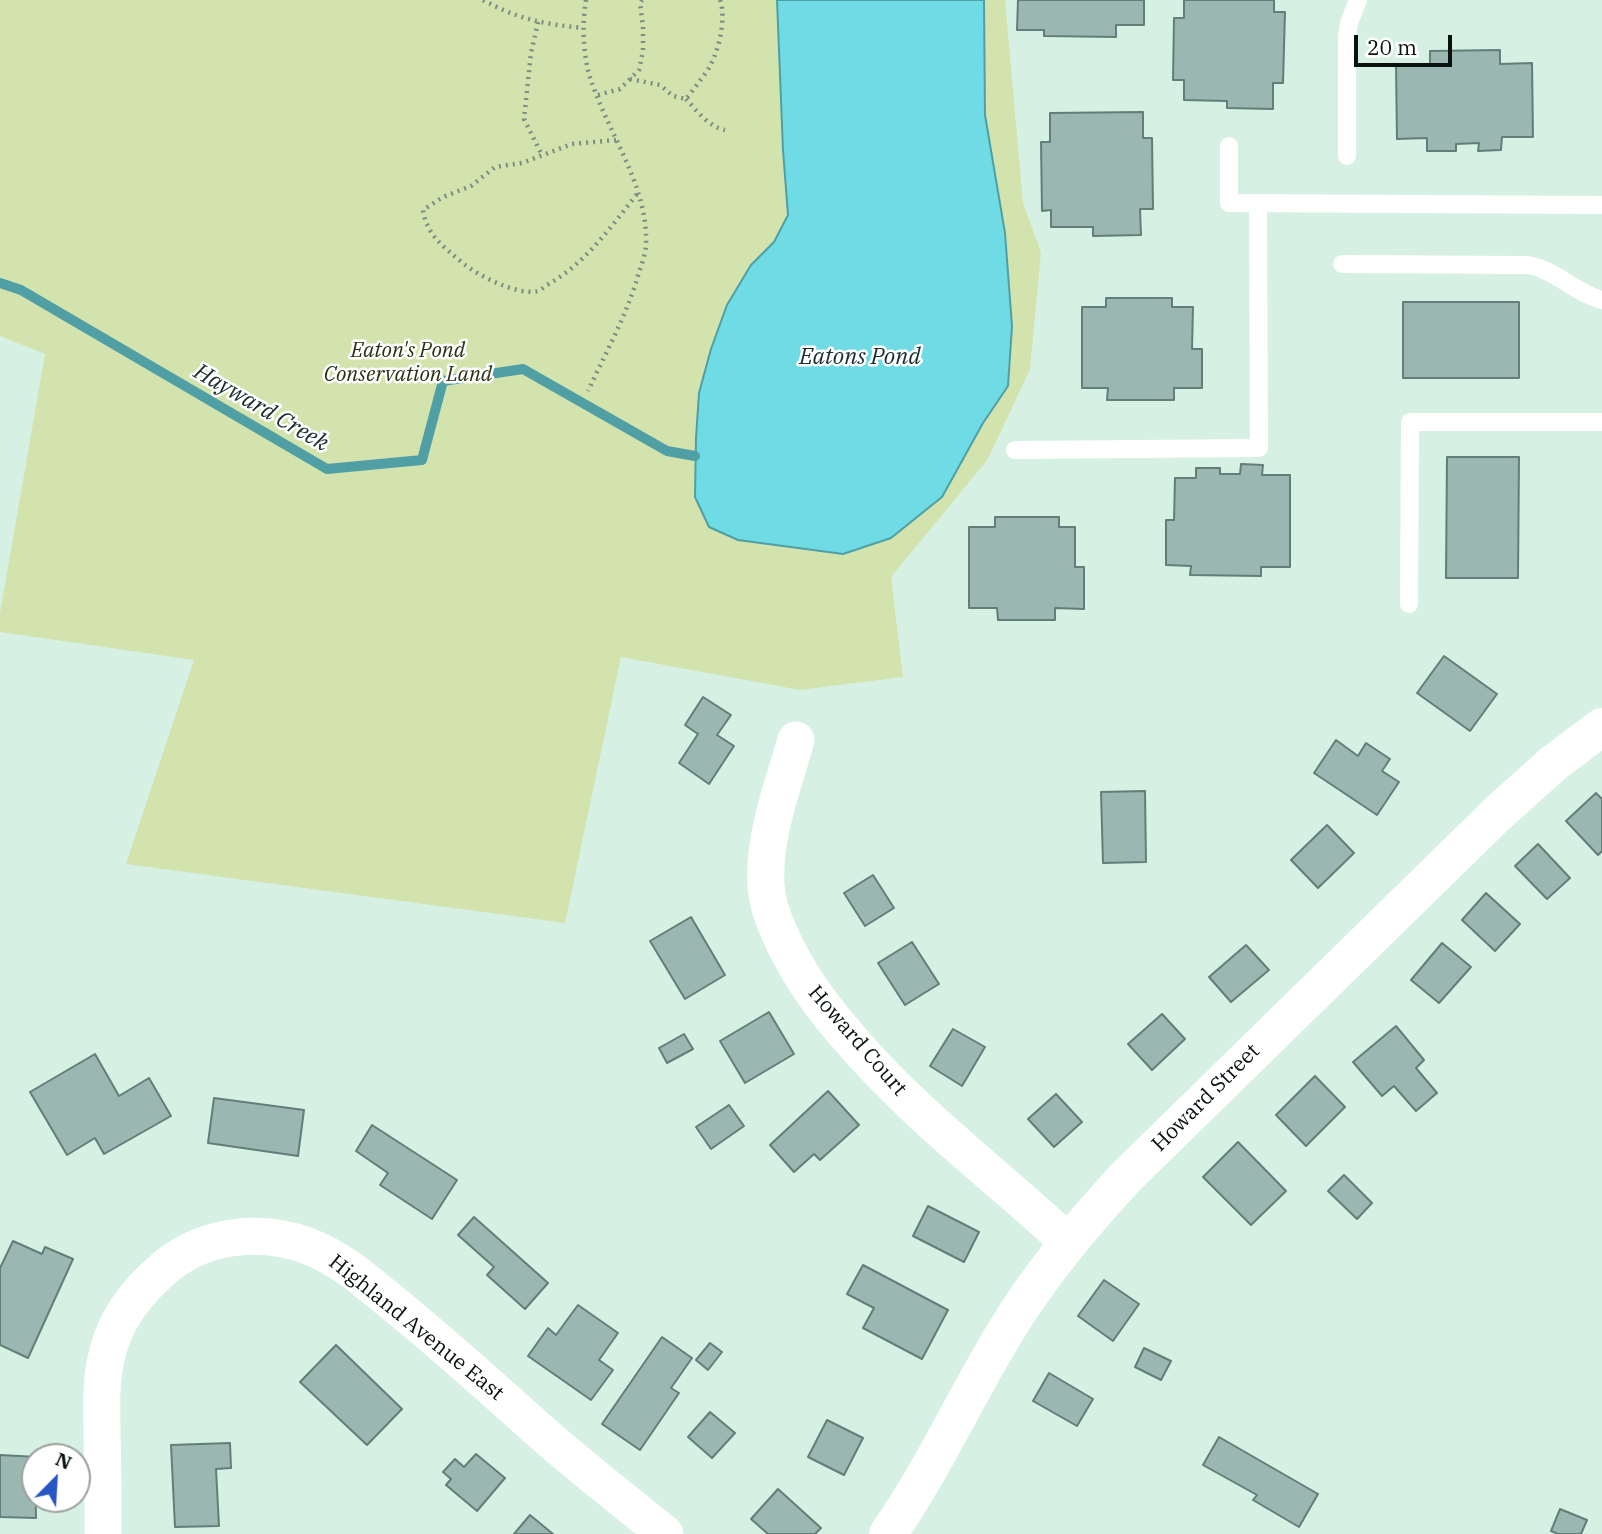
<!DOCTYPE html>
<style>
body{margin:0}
#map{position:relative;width:1602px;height:1534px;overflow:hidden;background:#d6f1e3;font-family:"IBM Plex Serif",serif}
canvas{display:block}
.north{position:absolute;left:21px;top:1443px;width:70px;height:70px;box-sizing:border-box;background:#fff;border:2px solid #9da09e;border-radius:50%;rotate:24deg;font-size:19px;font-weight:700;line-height:28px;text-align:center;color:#09120d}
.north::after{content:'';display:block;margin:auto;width:24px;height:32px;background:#2756c4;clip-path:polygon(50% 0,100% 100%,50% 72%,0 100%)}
.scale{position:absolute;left:1354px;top:35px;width:98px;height:32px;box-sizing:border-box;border:4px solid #09120d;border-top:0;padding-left:9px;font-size:21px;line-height:24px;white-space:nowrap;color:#09120d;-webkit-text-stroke:5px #fff;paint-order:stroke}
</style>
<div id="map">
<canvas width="1602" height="1534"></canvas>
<div class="north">N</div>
<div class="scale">20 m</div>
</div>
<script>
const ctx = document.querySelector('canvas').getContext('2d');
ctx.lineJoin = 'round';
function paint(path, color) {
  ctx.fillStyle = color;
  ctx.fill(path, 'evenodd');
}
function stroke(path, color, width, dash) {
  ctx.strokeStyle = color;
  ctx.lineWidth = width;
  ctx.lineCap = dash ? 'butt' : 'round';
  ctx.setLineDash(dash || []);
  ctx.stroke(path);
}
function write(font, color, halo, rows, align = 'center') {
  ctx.font = font + ' "IBM Plex Serif",serif';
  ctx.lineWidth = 5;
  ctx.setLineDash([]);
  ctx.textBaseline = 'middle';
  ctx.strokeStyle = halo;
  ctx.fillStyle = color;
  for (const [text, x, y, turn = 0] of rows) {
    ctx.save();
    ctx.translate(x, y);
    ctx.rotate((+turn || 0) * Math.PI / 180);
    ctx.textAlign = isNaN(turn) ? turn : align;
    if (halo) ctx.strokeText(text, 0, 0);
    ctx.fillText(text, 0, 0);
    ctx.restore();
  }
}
paint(new Path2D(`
 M 0,0 L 1005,0 L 1023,203 L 1041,252 L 1030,369 L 988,459 L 891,577 L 903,677 L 800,690 L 621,657 L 565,923 L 126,864 L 194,660 L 0,632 L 0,613 L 45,354 L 0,336 Z`), '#d2e3ad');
const water = new Path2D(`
 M 777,0 L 984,0 L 985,115 L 1005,233 L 1012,326 L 1008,386 L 983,423 L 942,497 L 891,538 L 843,554 L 738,540 L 709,527 L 695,497 L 696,438 L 699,393 L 711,349 L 727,305 L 751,265 L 774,242 L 788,215 L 783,150 Z`);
paint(water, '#6edbe5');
stroke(water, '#509fa4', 2);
stroke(new Path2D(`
 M 0,283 L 21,290 L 327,469 L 422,460 L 443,381 L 523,369 L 667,451 L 695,456`), '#509fa4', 10);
const building = new Path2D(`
 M 1018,0 L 1144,0 L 1144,25 L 1116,25 L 1116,37 L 1044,36 L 1044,30 L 1017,30 Z
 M 1184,0 L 1274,0 L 1274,12 L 1285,12 L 1283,83 L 1273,83 L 1273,109 L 1227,108 L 1227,101 L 1184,100 L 1184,80 L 1173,80 L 1174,18 L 1184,18 Z
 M 1500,50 L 1500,64 L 1532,63 L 1533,137 L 1502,137 L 1501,150 L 1478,151 L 1479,143 L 1456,144 L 1456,151 L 1427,151 L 1427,138 L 1397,139 L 1396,65 L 1430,64 L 1430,51 Z
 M 1143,112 L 1143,138 L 1152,138 L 1153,209 L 1140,209 L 1141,235 L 1093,236 L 1093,227 L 1051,227 L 1051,210 L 1042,211 L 1041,142 L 1050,142 L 1050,113 Z
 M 1106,298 L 1172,298 L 1172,307 L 1193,307 L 1192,349 L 1202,349 L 1202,388 L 1174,388 L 1174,400 L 1107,400 L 1108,388 L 1082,388 L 1082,307 L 1106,307 Z
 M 1403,302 L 1519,302 L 1519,378 L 1403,378 Z
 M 1447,457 L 1519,457 L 1518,578 L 1446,578 Z
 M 1241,464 L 1263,465 L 1262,475 L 1290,475 L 1290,567 L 1261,567 L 1261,576 L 1190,575 L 1191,566 L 1166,565 L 1166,520 L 1174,520 L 1175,478 L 1196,478 L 1196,468 L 1220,468 L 1220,474 L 1240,474 Z
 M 995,517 L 1059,517 L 1059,527 L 1075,527 L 1075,567 L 1084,567 L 1084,609 L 1055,608 L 1055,620 L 998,620 L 997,608 L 969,608 L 969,527 L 995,527 Z
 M 1444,656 L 1497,694 L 1470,731 L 1417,693 Z
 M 703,697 L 731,715 L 717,735 L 734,746 L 709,784 L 679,763 L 698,734 L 685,725 Z
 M 1336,740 L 1358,756 L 1366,743 L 1390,759 L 1382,771 L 1399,782 L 1377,815 L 1314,773 Z
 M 1145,791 L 1146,862 L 1103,863 L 1101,792 Z
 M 1596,793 L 1602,799 L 1602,851 L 1598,855 L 1566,821 Z
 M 1327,825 L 1354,853 L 1318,888 L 1291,860 Z
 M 1538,844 L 1570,878 L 1547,899 L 1515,866 Z
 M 873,875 L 894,908 L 865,926 L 844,893 Z
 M 1486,893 L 1520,924 L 1495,951 L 1462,920 Z
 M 691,917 L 725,975 L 685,999 L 650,941 Z
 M 912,942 L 939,984 L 905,1005 L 878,963 Z
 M 1442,943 L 1471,967 L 1439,1003 L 1411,980 Z
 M 1246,945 L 1269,970 L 1231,1002 L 1209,977 Z
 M 769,1012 L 794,1054 L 745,1083 L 720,1041 Z
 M 1162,1014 L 1185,1039 L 1152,1070 L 1128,1044 Z
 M 1396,1026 L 1424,1060 L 1416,1068 L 1437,1093 L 1416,1111 L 1394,1086 L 1382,1096 L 1353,1062 Z
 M 953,1029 L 985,1047 L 962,1086 L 930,1066 Z
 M 684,1034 L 693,1049 L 667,1063 L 659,1048 Z
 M 95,1054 L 119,1096 L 149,1078 L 171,1116 L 104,1154 L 95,1138 L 67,1155 L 30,1092 Z
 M 1315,1076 L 1345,1107 L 1306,1146 L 1276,1115 Z
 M 828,1091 L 859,1125 L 820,1160 L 814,1154 L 794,1172 L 770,1145 Z
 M 1056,1094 L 1082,1122 L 1054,1147 L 1028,1119 Z
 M 214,1098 L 304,1110 L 298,1156 L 208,1143 Z
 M 729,1105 L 744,1126 L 711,1149 L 696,1127 Z
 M 372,1125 L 457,1180 L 432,1219 L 380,1185 L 388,1173 L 356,1151 Z
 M 1238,1142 L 1286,1191 L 1251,1225 L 1203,1177 Z
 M 1344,1175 L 1372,1203 L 1357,1219 L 1328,1191 Z
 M 928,1206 L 979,1232 L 964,1262 L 913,1236 Z
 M 474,1217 L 548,1283 L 525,1309 L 487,1275 L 494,1267 L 458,1235 Z
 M 13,1241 L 42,1254 L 45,1247 L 73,1259 L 28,1358 L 0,1345 L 0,1268 Z
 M 863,1265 L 948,1310 L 922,1359 L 863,1328 L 874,1308 L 847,1294 Z
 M 1104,1280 L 1139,1304 L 1113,1341 L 1078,1316 Z
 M 578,1305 L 618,1333 L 599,1360 L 613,1370 L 591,1400 L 528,1356 L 548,1328 L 556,1335 Z
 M 662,1337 L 692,1358 L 671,1388 L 679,1393 L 640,1450 L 602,1424 Z
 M 710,1343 L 722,1352 L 708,1370 L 696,1360 Z
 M 336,1345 L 402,1409 L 367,1445 L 300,1382 Z
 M 1144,1348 L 1171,1361 L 1161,1380 L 1135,1367 Z
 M 1049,1373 L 1093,1399 L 1077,1426 L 1033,1401 Z
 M 710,1412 L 735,1433 L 712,1458 L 688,1437 Z
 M 827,1420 L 863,1438 L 844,1475 L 808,1457 Z
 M 1219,1437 L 1318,1494 L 1299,1527 L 1253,1500 L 1257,1495 L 1203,1465 Z
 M 230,1443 L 231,1468 L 216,1469 L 219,1526 L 175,1527 L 171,1445 Z
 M 476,1454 L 505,1478 L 477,1511 L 446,1485 L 451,1479 L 443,1472 L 455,1459 L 464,1467 Z
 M 0,1455 L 38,1457 L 35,1457 L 36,1518 L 0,1517 Z
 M 778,1489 L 821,1528 L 815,1534 L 768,1534 L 751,1519 Z
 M 1560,1509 L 1587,1520 L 1581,1534 L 1558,1534 L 1551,1531 Z
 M 530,1515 L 553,1534 L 514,1534 Z`);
paint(building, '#9ab7b2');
stroke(building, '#627e79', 2);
stroke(new Path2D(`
 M 483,0 C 518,19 543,24 583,28
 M 586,0 C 582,23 583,52 589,74 C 606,131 649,185 646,246 C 645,255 642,264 639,272 C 628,313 606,352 588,391
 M 538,22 L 531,53 L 524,119 L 542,155
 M 630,79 L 660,85 L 673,96 L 686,99 C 693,90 700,81 707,71 C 718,55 727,19 720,0
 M 598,95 L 620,89 L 639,70 L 643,51 L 643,27 L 640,3 L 642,0
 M 686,99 C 696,110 709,127 725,130
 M 616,140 L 572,144 L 522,163 L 495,167 L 471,186 L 443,197 L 423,210 C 427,236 444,247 464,264 C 479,276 518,296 538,291 C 541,290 544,287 547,285 C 585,264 611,227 637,194`), '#7b8e84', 4.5, [2, 5]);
stroke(new Path2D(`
 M 1229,146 L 1229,203 L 1602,205
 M 1347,156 L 1347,37 L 1349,23 L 1358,0
 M 1342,264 L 1528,265 C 1556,270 1575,293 1602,300
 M 1015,450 L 1259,448 L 1258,204
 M 1409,604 L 1410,422 L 1602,422`), '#fff', 18);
stroke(new Path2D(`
 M 796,740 C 783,786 763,837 766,884 C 767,906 776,926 785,945 C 802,980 825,1011 851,1040 C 916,1116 996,1175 1068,1242
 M 103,1534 C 103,1501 103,1467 102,1434 C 102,1407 100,1381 107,1355 C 115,1318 140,1288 168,1265 C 207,1234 262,1229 308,1246 C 342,1259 368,1283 395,1305 C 442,1343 486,1383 531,1423 C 574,1462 620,1497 665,1534`), '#fff', 37);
stroke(new Path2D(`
 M 888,1534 C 932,1471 964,1400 1004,1334 C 1038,1277 1081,1226 1126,1177 L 1497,814 L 1555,762 L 1602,727`), '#fff', 38);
write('italic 21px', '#283111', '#fff', [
 ["Eaton's Pond",408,351],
 ["Conservation Land",408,375]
]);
write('21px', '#09120d', '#fff', [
 ["Howard Court",857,1041,49],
 ["Howard Street",1206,1098,-45],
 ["Highland Avenue East",416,1328,39]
]);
write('italic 23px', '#192d2f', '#fff', [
 ["Eatons Pond",860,357],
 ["Hayward Creek",261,408,30]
]);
</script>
